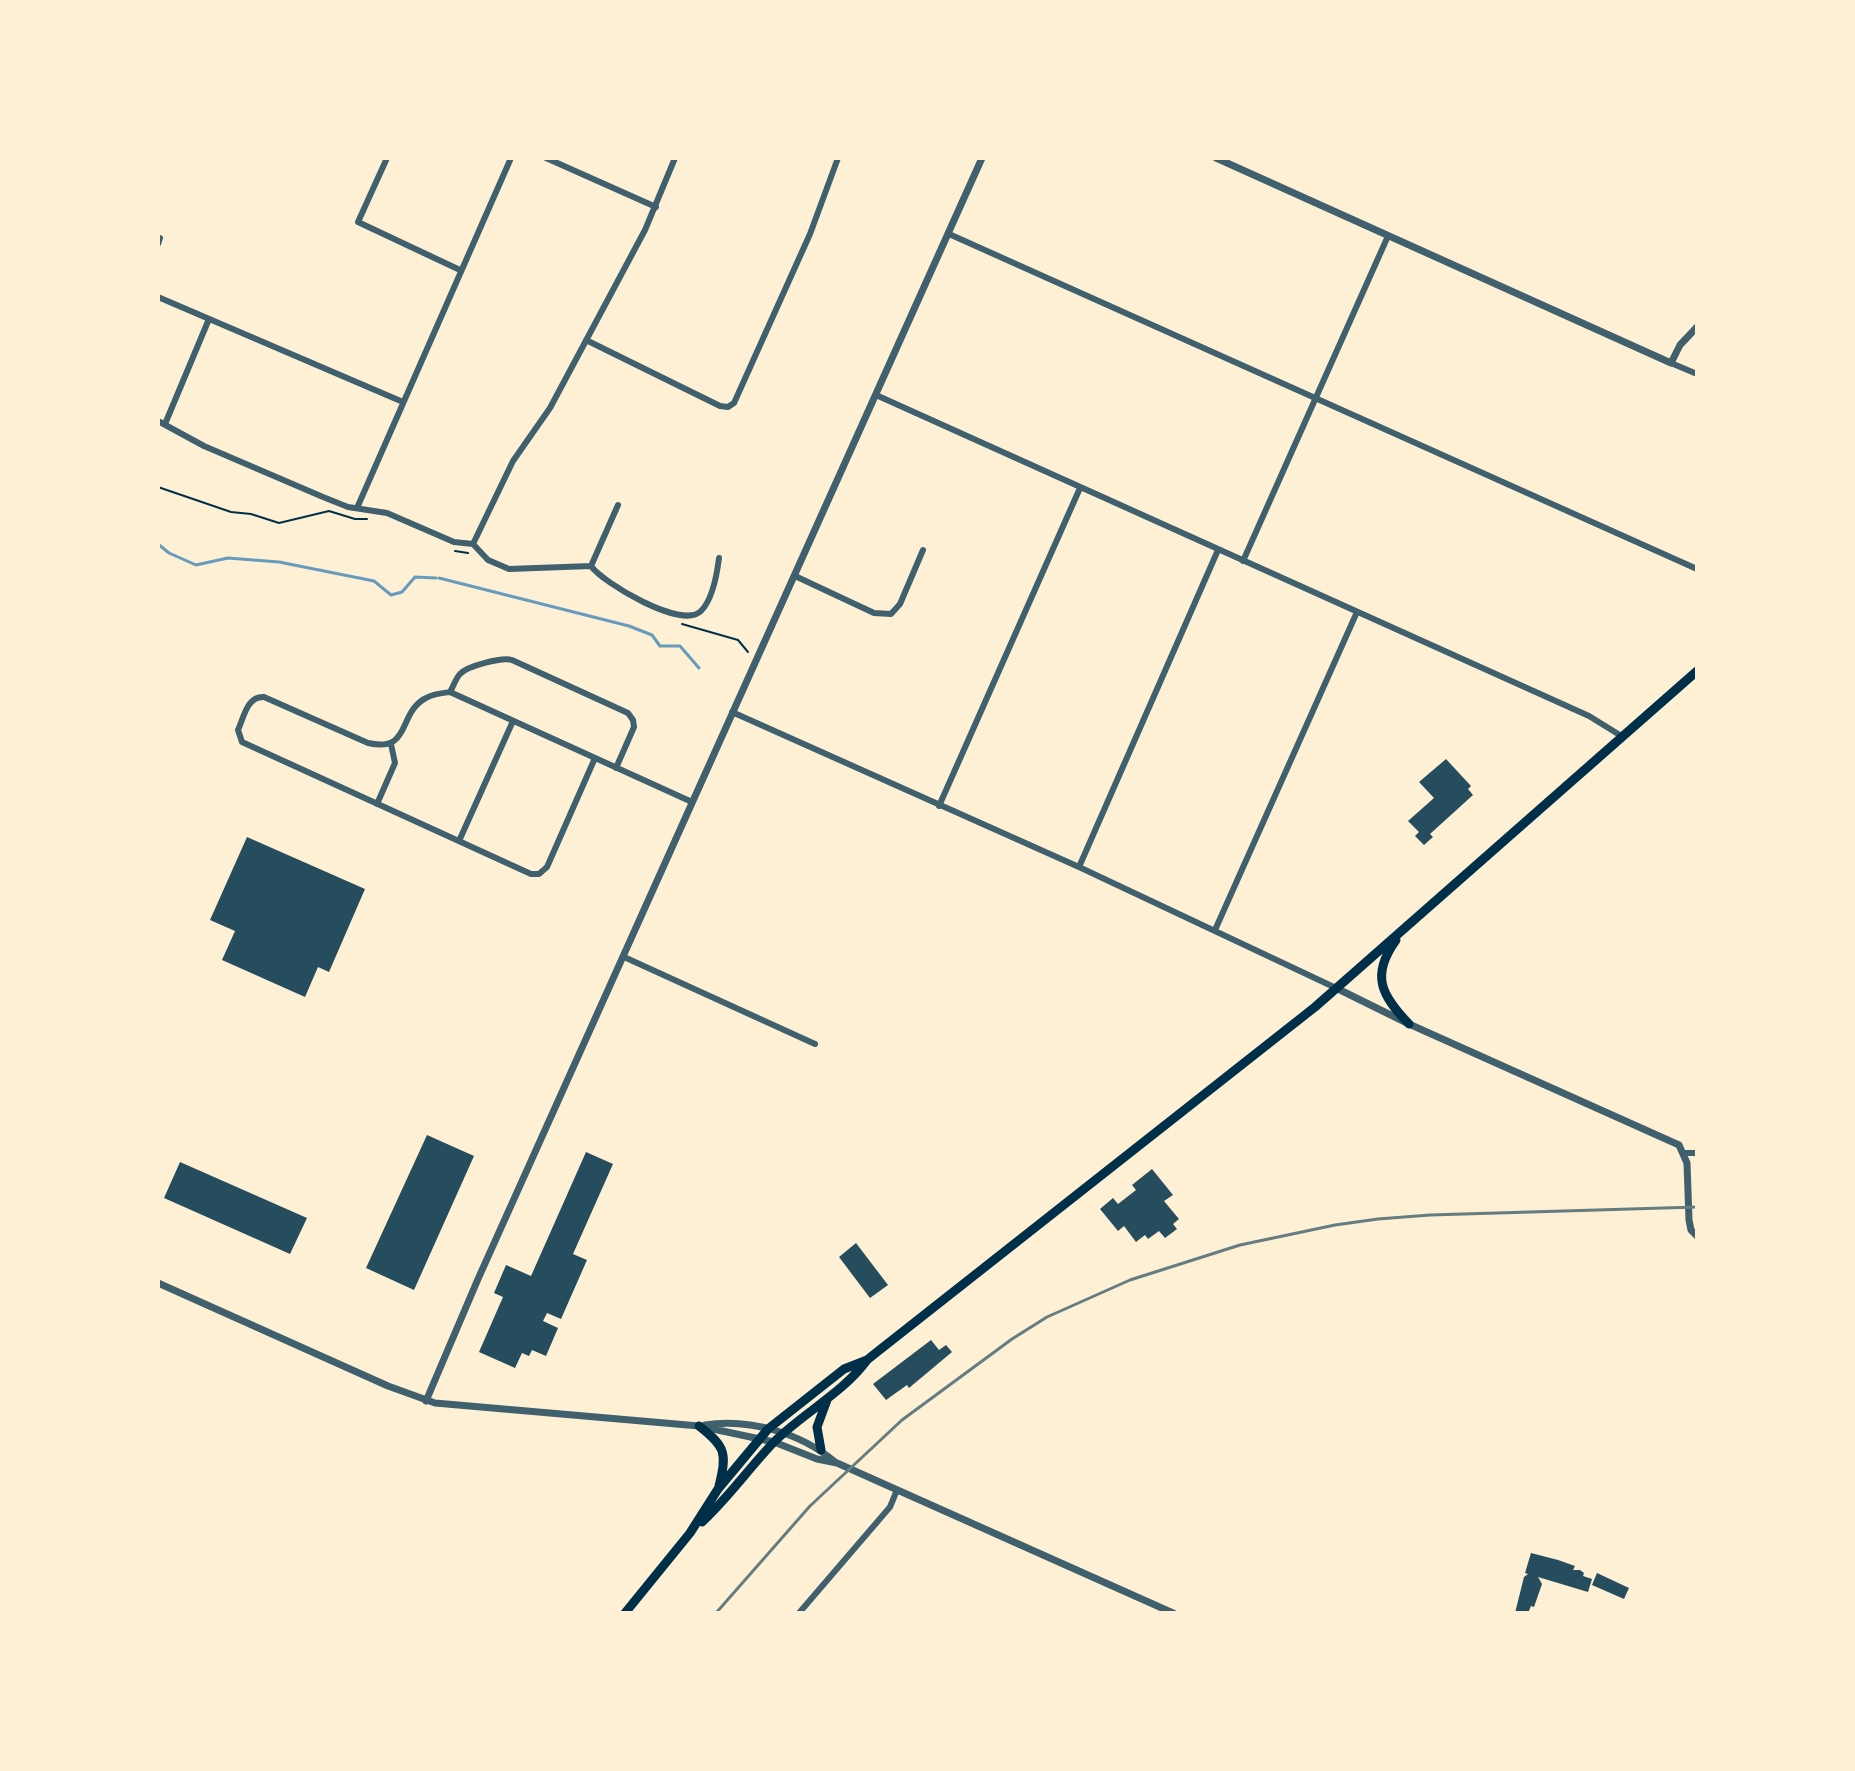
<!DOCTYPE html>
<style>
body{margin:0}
#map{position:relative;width:1855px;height:1771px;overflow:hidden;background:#fdf0d5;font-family:"IBM Plex Sans",sans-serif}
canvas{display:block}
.frame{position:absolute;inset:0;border:160px solid #fdf0d5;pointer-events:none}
</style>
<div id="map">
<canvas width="1855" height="1771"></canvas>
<div class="frame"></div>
</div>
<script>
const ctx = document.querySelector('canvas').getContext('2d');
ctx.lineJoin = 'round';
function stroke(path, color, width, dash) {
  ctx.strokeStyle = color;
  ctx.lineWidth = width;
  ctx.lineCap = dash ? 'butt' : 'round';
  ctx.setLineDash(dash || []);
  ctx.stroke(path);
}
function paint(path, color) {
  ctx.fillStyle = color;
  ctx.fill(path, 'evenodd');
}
stroke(new Path2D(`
 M 158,544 L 169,553 L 196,565 L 228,558 L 279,562 L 374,581 L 391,595 L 402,592 L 415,577 L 436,578
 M 439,578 L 629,626 L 652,635 L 660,646 L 680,646 L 699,668`), '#669bbc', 3);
paint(new Path2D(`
 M 1446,759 L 1471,786 L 1468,789 L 1473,795 L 1430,834 L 1433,837 L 1424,845 L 1415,836 L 1419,832 L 1408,821 L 1434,798 L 1419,782 Z
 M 247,837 L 365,889 L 329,972 L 318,967 L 305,997 L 222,960 L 235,931 L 210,920 Z
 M 427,1135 L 474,1156 L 414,1290 L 366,1268 Z
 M 586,1152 L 613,1164 L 573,1254 L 587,1260 L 561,1319 L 547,1313 L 543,1321 L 558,1328 L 546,1356 L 532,1350 L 529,1356 L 522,1353 L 515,1368 L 479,1352 L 503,1297 L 494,1293 L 506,1265 L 531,1276 Z
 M 180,1162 L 307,1218 L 290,1254 L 164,1198 Z
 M 1152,1169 L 1173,1195 L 1164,1201 L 1179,1219 L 1173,1224 L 1177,1229 L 1165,1238 L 1159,1231 L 1148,1239 L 1145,1235 L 1136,1242 L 1124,1226 L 1118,1231 L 1100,1209 L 1113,1198 L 1118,1204 L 1136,1190 L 1132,1185 Z
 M 856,1243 L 888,1285 L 870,1298 L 839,1257 Z
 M 931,1340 L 939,1350 L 946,1345 L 952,1352 L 909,1388 L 907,1385 L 886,1400 L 873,1384 Z
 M 1531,1553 L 1558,1560 L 1575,1566 L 1573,1570 L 1580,1570 L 1584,1573 L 1583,1576 L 1592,1579 L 1588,1592 L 1538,1577 L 1542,1584 L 1534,1607 L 1531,1606 L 1528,1613 L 1515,1613 L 1524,1577 L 1528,1574 L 1525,1573 Z
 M 1597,1573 L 1629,1588 L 1624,1599 L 1592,1585 Z`), '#264d5e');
stroke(new Path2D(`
 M 158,487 L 231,512 L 251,514 L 279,523 L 329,511 L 355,519 L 367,519
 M 455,551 L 468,553
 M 682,624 L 738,640 L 748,652`), '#003049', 2);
stroke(new Path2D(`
 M 387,158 L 358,222 L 460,270
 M 546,158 L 656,207
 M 949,234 L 1697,569
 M 158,244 L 160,238
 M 158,297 L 403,402
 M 586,340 L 720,406 L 728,407 L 734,403 L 810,234 L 838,158
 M 1671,363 L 1697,374
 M 876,395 L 1589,716 L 1623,737
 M 158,421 L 204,446 L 323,497 L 348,507 L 387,513 L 454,542 L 473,544 L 488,560 L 509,569 L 591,566
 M 165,424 L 209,319
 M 357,508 L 511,158
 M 473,544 L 513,461 L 550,408 L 645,230 L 675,158
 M 1243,561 L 1388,236
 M 591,566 C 603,583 682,630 701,611 C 713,599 717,574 719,558
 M 591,566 L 618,505
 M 795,576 L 874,613 L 891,614 L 900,604 L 923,550
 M 450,692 C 453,687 456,678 460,674 C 467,666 502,657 512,660 L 628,713 L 633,720 L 634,727 L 616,768
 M 732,712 L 1079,867 L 1336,988
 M 595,758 L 547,867 L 539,874 L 531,874 L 242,742 L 238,730 C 244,717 247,696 264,697 L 368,743 C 412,753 397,713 426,698 C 433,694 442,693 450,692 L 692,802
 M 377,804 L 395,763 L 391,744
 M 939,806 L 1080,488
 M 459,841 L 513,721
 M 1079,867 L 1218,550
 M 1215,930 L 1357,612
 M 624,957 L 815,1044
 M 1685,1153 L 1697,1153
 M 799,1613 L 890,1507 L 897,1490`), '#3f606c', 6);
stroke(new Path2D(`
 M 1216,158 L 1671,363 L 1680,345 L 1697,327
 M 1336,988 L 1409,1024 L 1679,1145 L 1687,1163 L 1689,1220 L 1691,1230 L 1697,1236
 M 158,1283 L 388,1386 L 435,1403 L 699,1426 L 774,1442 L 817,1459 L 837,1463 L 1173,1613
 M 426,1401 L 478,1279 L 982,158
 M 705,1425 C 749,1418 801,1433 835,1462`), '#3f606c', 7);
stroke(new Path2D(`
 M 1396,940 C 1370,976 1382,996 1409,1024
 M 699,1426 C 726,1447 727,1453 719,1486
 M 821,1450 L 817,1427 L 827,1400
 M 702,1522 C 729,1497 749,1468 774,1442 C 803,1413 843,1393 867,1360
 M 625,1613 L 690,1533 L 718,1489 L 768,1429 L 844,1369 L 867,1360 L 877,1352 L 1315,1007 L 1697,671`), '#003049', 9);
stroke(new Path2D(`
 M 716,1613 L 810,1506 L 902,1420 L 1012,1339 L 1047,1317 L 1130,1280 L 1240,1245 L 1335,1225 L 1378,1219 L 1430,1215 L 1697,1207`), '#657d81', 3);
</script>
